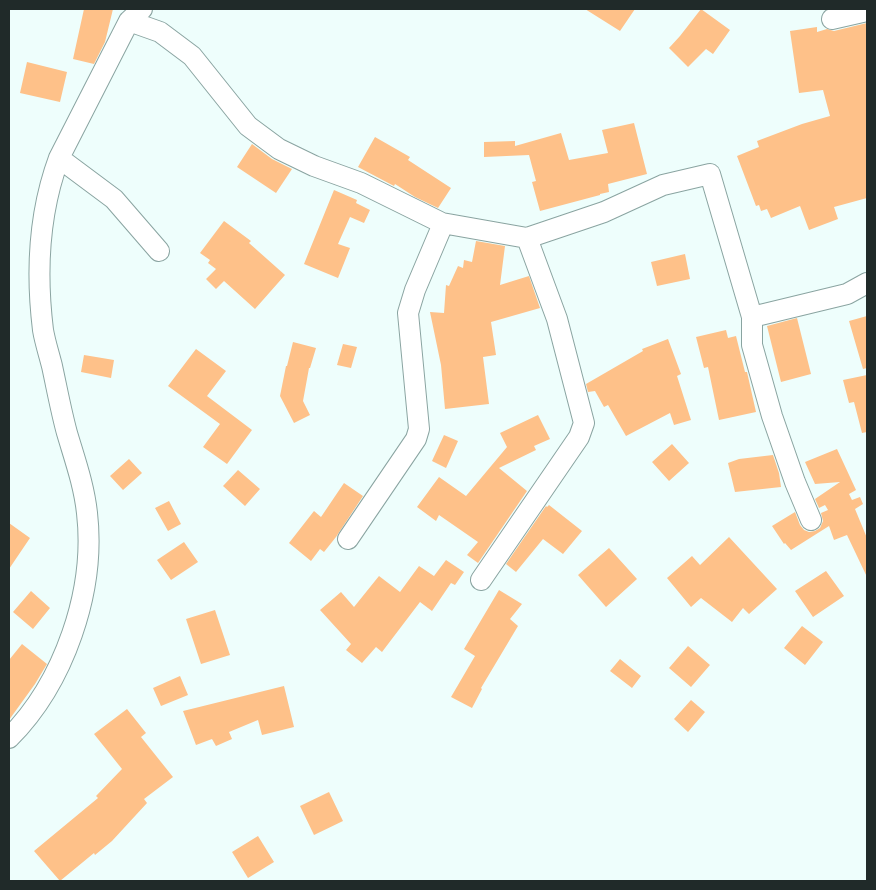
<!DOCTYPE html>
<style>
body{margin:0}
#map{position:relative;width:876px;height:890px;overflow:hidden;background:#eefefc;font-family:"DejaVu Sans",sans-serif}
canvas{display:block}
.frame{position:absolute;inset:0;border:10px solid #202a29;pointer-events:none}
</style>
<div id="map">
<canvas width="876" height="890"></canvas>
<div class="frame"></div>
</div>
<script>
const ctx = document.querySelector('canvas').getContext('2d');
ctx.lineJoin = 'round';
function paint(path, color) {
  ctx.fillStyle = color;
  ctx.fill(path, 'evenodd');
}
function stroke(path, color, width, dash) {
  ctx.strokeStyle = color;
  ctx.lineWidth = width;
  ctx.lineCap = dash ? 'butt' : 'round';
  ctx.setLineDash(dash || []);
  ctx.stroke(path);
}
paint(new Path2D(`
 M 84,9 L 113,9 L 105,42 L 94,64 L 73,59 Z
 M 585,9 L 635,9 L 620,31 Z
 M 701,9 L 730,30 L 713,54 L 706,49 L 688,67 L 669,48 L 680,36 Z
 M 867,23 L 867,198 L 834,207 L 838,219 L 809,230 L 800,206 L 771,218 L 767,209 L 761,211 L 759,205 L 756,206 L 737,156 L 759,147 L 757,141 L 802,124 L 830,116 L 823,90 L 799,93 L 790,31 L 817,27 L 817,32 L 827,29 L 834,31 Z
 M 27,62 L 67,72 L 60,102 L 20,93 Z
 M 634,123 L 647,174 L 608,184 L 609,192 L 600,194 L 600,195 L 540,211 L 532,182 L 536,181 L 529,155 L 484,157 L 484,142 L 515,141 L 515,146 L 561,133 L 569,160 L 608,153 L 602,130 Z
 M 375,137 L 410,157 L 408,160 L 451,188 L 438,208 L 415,197 L 395,184 L 394,186 L 358,167 Z
 M 252,144 L 272,159 L 292,169 L 276,193 L 237,167 Z
 M 334,190 L 357,200 L 356,203 L 370,210 L 364,223 L 350,217 L 338,244 L 350,248 L 338,278 L 304,264 Z
 M 224,221 L 251,241 L 249,243 L 285,275 L 255,309 L 224,281 L 216,289 L 206,279 L 216,269 L 208,263 L 210,260 L 200,253 Z
 M 476,241 L 505,246 L 500,285 L 529,276 L 540,308 L 491,322 L 496,355 L 483,357 L 489,404 L 445,409 L 441,365 L 430,312 L 444,313 L 446,285 L 449,286 L 458,266 L 463,268 L 464,260 L 472,262 Z
 M 685,254 L 690,279 L 657,286 L 651,262 Z
 M 867,316 L 867,368 L 863,369 L 849,321 Z
 M 797,318 L 811,374 L 781,382 L 767,326 Z
 M 726,330 L 728,338 L 736,336 L 745,372 L 747,372 L 756,412 L 719,420 L 708,367 L 704,368 L 696,337 Z
 M 668,339 L 681,374 L 677,376 L 691,420 L 674,425 L 670,413 L 626,436 L 608,405 L 604,407 L 595,391 L 588,392 L 586,384 L 643,351 L 642,349 Z
 M 293,342 L 316,348 L 310,368 L 309,368 L 303,401 L 310,415 L 294,423 L 280,396 L 286,366 L 287,366 Z
 M 343,344 L 357,347 L 351,368 L 337,365 Z
 M 196,349 L 226,371 L 207,396 L 252,430 L 227,464 L 203,447 L 220,424 L 168,386 Z
 M 84,355 L 114,360 L 111,378 L 81,372 Z
 M 867,375 L 867,432 L 862,433 L 854,402 L 849,403 L 843,380 Z
 M 538,415 L 550,439 L 534,446 L 536,450 L 499,468 L 527,491 L 478,563 L 467,555 L 478,542 L 439,515 L 436,521 L 417,507 L 439,477 L 466,496 L 507,447 L 500,433 Z
 M 444,435 L 458,441 L 446,468 L 432,461 Z
 M 672,444 L 689,463 L 669,481 L 652,462 Z
 M 837,449 L 856,490 L 849,494 L 852,500 L 860,497 L 863,504 L 855,509 L 867,538 L 867,577 L 847,535 L 834,540 L 829,526 L 791,550 L 785,543 L 784,544 L 772,526 L 795,512 L 800,525 L 804,530 L 809,532 L 815,531 L 820,528 L 823,521 L 821,513 L 828,510 L 825,505 L 819,508 L 815,499 L 840,482 L 815,484 L 805,462 Z
 M 773,455 L 779,473 L 781,487 L 735,492 L 728,463 L 739,459 Z
 M 129,459 L 142,473 L 123,490 L 110,476 Z
 M 238,470 L 260,489 L 245,506 L 223,486 Z
 M 344,483 L 363,496 L 336,537 L 324,552 L 320,549 L 311,561 L 289,543 L 314,511 L 321,517 Z
 M 169,501 L 181,524 L 168,531 L 155,508 Z
 M 549,505 L 582,531 L 563,554 L 543,539 L 516,572 L 506,564 L 546,506 L 547,507 Z
 M 9,523 L 30,538 L 9,569 Z
 M 729,537 L 777,589 L 749,614 L 743,608 L 732,622 L 701,598 L 691,607 L 667,578 L 692,556 L 700,565 Z
 M 184,542 L 198,562 L 171,580 L 157,560 Z
 M 609,548 L 637,579 L 606,607 L 578,575 Z
 M 446,560 L 464,572 L 455,585 L 451,583 L 432,611 L 420,602 L 382,652 L 376,647 L 362,663 L 346,650 L 351,644 L 320,610 L 341,592 L 354,607 L 379,576 L 400,592 L 419,566 L 434,576 Z
 M 826,571 L 844,596 L 813,617 L 795,591 Z
 M 499,590 L 522,604 L 510,619 L 518,626 L 481,688 L 482,689 L 472,708 L 451,697 L 475,656 L 464,649 Z
 M 31,591 L 50,608 L 33,629 L 13,612 Z
 M 215,610 L 230,655 L 201,664 L 186,619 Z
 M 802,626 L 823,642 L 805,665 L 784,648 Z
 M 22,644 L 47,664 L 35,684 L 9,720 L 9,660 Z
 M 688,646 L 710,665 L 691,687 L 669,668 Z
 M 620,659 L 641,676 L 632,688 L 610,671 Z
 M 180,676 L 188,695 L 161,706 L 153,688 Z
 M 284,686 L 294,727 L 262,735 L 258,720 L 229,732 L 232,739 L 216,746 L 212,739 L 196,745 L 183,711 Z
 M 691,700 L 705,712 L 688,732 L 674,719 Z
 M 127,709 L 146,733 L 141,737 L 173,777 L 144,799 L 147,803 L 112,841 L 95,855 L 94,853 L 60,881 L 34,851 L 98,798 L 96,796 L 122,769 L 94,734 Z
 M 329,792 L 343,821 L 314,835 L 300,806 Z
 M 258,836 L 274,862 L 248,878 L 232,852 Z`), '#fec189');
const minor = new Path2D(`
 M 832,19 L 867,11
 M 129,21 L 160,32 L 192,56 L 248,126 L 279,149 L 314,166 L 361,183 L 442,223 L 440,231 L 415,290 L 408,313 L 419,429 L 416,439 L 348,539
 M 59,158 L 114,199 L 159,251
 M 442,223 L 527,238 L 604,212 L 663,185 L 710,174 L 752,317 L 752,345 L 772,416 L 795,482 L 811,520
 M 752,317 L 847,294 L 867,283
 M 481,580 L 579,437 L 584,423 L 557,319 L 527,238
 M 9,738 C 64,683 96,591 87,513 C 84,485 75,460 67,433 C 61,411 57,389 52,366 C 49,354 45,342 43,330 C 36,273 39,212 59,158 L 129,21 L 142,9`);
stroke(minor, '#8aa4a1', 22);
stroke(minor, '#fff', 20);
</script>
